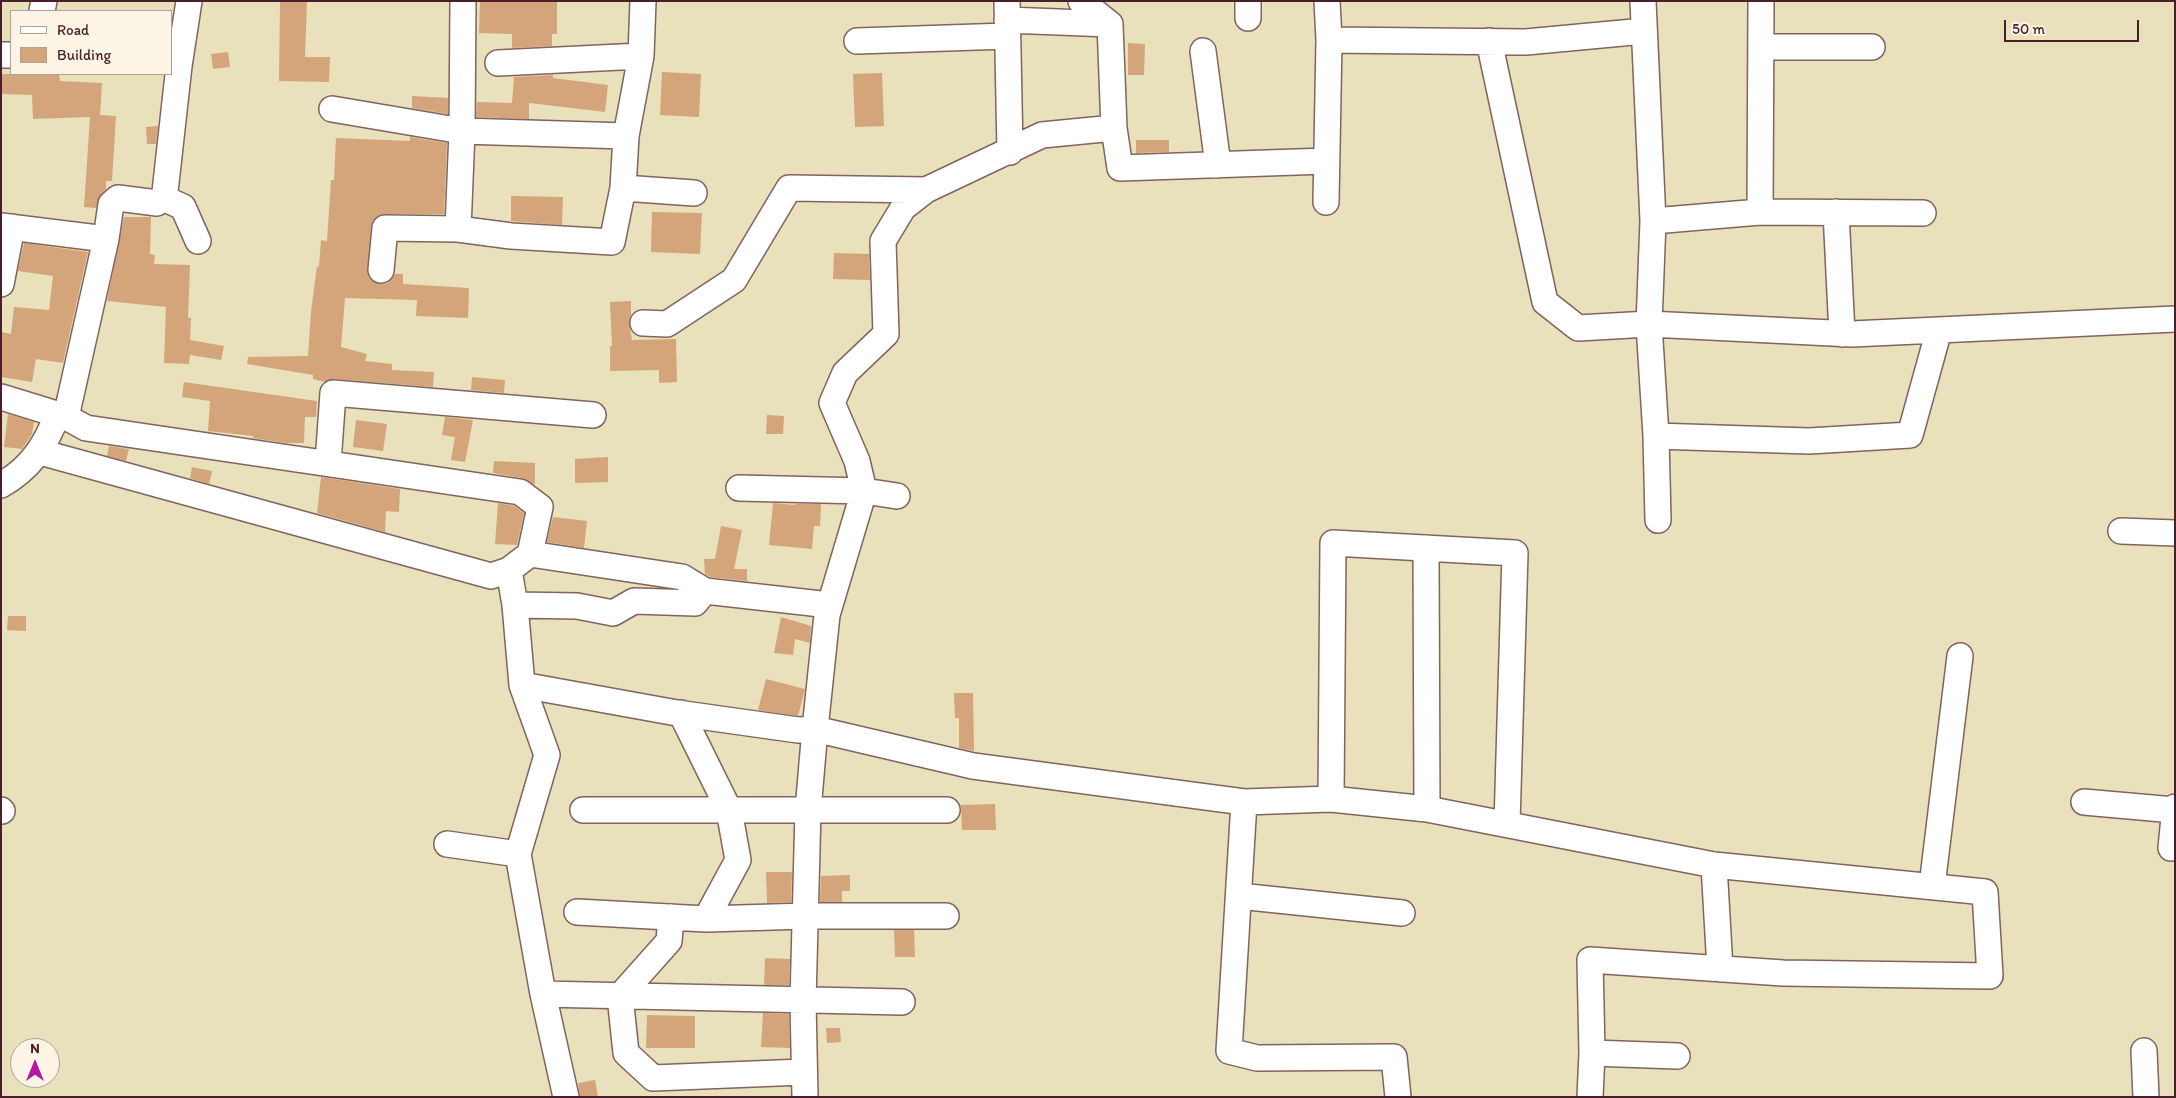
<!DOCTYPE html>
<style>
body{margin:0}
#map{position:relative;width:2176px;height:1098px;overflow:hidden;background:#e9e0bc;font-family:Itim,sans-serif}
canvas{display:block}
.frame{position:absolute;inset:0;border:2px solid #4a1f2b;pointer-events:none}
.legend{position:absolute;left:10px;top:10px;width:162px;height:65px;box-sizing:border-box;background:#fcf5e5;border:1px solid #b59f9b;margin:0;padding:6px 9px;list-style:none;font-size:15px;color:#4a1f2b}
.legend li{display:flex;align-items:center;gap:10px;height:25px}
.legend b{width:25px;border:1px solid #b59f9b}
.north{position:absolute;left:10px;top:1038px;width:50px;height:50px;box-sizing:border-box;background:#fcf5e5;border:1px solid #b59f9b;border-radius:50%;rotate:0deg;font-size:14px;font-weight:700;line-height:20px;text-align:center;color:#4a1f2b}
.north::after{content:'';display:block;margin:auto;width:18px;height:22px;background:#b5179e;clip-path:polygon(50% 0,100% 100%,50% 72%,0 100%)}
.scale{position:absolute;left:2004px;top:20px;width:135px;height:22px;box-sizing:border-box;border:2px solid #4a1f2b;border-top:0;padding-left:6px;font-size:15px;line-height:18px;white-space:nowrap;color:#4a1f2b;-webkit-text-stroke:4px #fcf5e5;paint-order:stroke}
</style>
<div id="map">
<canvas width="2176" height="1098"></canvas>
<div class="frame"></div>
<ul class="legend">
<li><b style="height:6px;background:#fff"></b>Road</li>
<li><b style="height:14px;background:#d4a57a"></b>Building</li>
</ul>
<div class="north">N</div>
<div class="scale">50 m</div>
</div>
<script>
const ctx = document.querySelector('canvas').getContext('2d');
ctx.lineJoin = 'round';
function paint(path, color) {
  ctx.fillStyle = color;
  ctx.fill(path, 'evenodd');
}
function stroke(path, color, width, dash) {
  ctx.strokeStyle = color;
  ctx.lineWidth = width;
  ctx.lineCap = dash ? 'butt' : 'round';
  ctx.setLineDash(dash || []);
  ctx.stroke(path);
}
paint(new Path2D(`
 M 280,1 L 307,1 L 305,57 L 330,57 L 329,82 L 279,81 Z
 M 480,1 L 557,1 L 557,34 L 552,34 L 552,46 L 512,48 L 512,34 L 479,33 Z
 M 1128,43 L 1145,44 L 1144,75 L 1128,75 Z
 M 228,52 L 230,67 L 213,69 L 211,54 Z
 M 662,72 L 701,74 L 699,117 L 660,115 Z
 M 882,73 L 884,126 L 855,127 L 853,74 Z
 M 1,74 L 59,74 L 60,81 L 102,83 L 100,115 L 116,116 L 112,181 L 106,181 L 106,189 L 101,194 L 96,208 L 84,207 L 90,117 L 33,119 L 32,95 L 1,94 Z
 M 553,75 L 553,78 L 608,85 L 605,112 L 529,103 L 529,119 L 476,117 L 477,102 L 512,103 L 514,77 Z
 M 412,96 L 448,98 L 448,114 L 412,108 Z
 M 158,126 L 156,144 L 147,144 L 146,127 Z
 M 410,137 L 447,143 L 444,214 L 385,214 L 378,216 L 373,220 L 371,227 L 368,276 L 372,281 L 379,284 L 387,283 L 395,274 L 403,274 L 403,284 L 469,288 L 468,318 L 416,316 L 417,300 L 345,298 L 341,347 L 367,354 L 365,361 L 392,364 L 392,370 L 434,372 L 433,387 L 334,379 L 325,382 L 313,379 L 313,375 L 247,364 L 248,357 L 308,356 L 311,312 L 317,266 L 319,267 L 321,240 L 327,241 L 331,180 L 334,180 L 336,138 L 410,141 Z
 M 1136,140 L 1169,140 L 1169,152 L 1136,153 Z
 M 511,196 L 563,197 L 562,225 L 511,221 Z
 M 652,212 L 702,213 L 700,254 L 651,252 Z
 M 124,217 L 151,217 L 150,254 L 155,255 L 154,264 L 190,265 L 188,318 L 191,318 L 190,340 L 224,346 L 221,360 L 190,355 L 189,364 L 164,363 L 166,307 L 107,301 Z
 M 24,243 L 88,252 L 63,363 L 36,359 L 32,382 L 1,377 L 1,332 L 11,334 L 14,307 L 49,310 L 53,276 L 18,271 Z
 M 834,253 L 869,254 L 870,280 L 833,279 Z
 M 631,301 L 631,315 L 629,323 L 632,340 L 676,339 L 677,382 L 659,383 L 659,370 L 610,371 L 610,346 L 612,346 L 610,302 Z
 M 472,377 L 505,380 L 504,393 L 471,390 Z
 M 184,382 L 317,401 L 316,417 L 305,417 L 304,443 L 286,443 L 253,438 L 253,436 L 208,431 L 210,401 L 182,397 Z
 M 8,414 L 34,422 L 32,434 L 22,449 L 4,447 Z
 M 767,415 L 784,416 L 783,434 L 766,434 Z
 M 445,417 L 473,420 L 465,462 L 451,460 L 455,437 L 442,435 Z
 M 356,420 L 387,424 L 383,451 L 353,447 Z
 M 109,446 L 129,449 L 126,461 L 107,456 Z
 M 608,457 L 608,482 L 575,483 L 575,459 Z
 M 494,461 L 535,463 L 535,485 L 522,478 L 493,473 Z
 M 192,467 L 212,471 L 209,484 L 190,478 Z
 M 321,477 L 400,489 L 399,512 L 386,511 L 385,532 L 317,513 Z
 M 498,503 L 514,506 L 524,513 L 517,545 L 495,544 Z
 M 773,503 L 795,505 L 795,504 L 821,504 L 820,526 L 814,526 L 812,549 L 769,545 Z
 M 553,517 L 587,521 L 584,548 L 547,542 Z
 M 721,526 L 742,530 L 734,569 L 747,569 L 747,581 L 710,577 L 705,574 L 704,559 L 715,559 Z
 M 8,616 L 26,616 L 26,631 L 7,630 Z
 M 781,617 L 811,626 L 810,643 L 795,639 L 793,655 L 774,653 Z
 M 766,679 L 805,689 L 798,716 L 758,710 Z
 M 954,693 L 973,693 L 974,751 L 959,748 L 959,718 L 955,718 Z
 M 995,804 L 996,830 L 962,830 L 961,805 Z
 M 766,872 L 792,872 L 791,902 L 767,903 Z
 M 850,875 L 850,891 L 842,891 L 842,902 L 820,902 L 821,876 Z
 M 894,930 L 914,930 L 915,957 L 895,957 Z
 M 765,958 L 790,959 L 789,985 L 764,985 Z
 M 763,1013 L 789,1014 L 790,1048 L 761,1047 Z
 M 647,1015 L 695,1016 L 695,1048 L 646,1048 Z
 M 826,1028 L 840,1028 L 841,1042 L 827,1043 Z
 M 595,1080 L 598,1097 L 580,1097 L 578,1083 Z`), '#d4a57a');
const minor = new Path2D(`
 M 1007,1 L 1010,152
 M 1081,1 L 1110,24 L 1114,128 L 1120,168 L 1326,161
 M 1248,1 L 1248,18
 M 1643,1 L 1653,221 L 1649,324 L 1656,436 L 1658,520
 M 42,11 L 44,1
 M 1007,20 L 1110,24
 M 1329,40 L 1526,42 L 1644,31
 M 857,41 L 1007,36
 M 1489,41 L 1545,302 L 1578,328 L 1649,324 L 1852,334 L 2175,319
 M 1761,47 L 1872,47
 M 1203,51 L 1218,165
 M 1,55 L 11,55
 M 498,63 L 641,56
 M 332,109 L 462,131 L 626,136
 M 623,188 L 694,193
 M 163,198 L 183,207 L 198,241
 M 1326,202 L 1329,40 L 1327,1
 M 1760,212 L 1761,1
 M 1836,212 L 1842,334
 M 1653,221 L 1760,212 L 1923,213
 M 1,226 L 106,239
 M 458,229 L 462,131 L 463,1
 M 381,270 L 385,228 L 458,229 L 511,236 L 612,242 L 623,188 L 626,136 L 641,56 L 643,1
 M 1,284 L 12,227
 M 643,323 L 667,324 L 734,280 L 789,188 L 926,190
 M 1,397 L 66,417 L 106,239 L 111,204 L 118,198 L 157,203 L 163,198 L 165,192 L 179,66 L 189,1
 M 66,417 L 86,428 L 520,492 L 540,507 L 530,554 L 509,570 L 515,605 L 522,685
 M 1656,436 L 1809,441 L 1910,435 L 1939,330
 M 40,452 L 491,576 L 509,570
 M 328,463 L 333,393 L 593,415
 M 1,485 C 30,469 46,445 57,415
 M 739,488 L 864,491 L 897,496
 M 2121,531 L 2175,533
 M 1426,548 L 1427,809
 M 530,554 L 682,577 L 705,591 L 830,605
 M 515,605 L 577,606 L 613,613 L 634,601 L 695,603 L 705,591
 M 681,713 L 729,810 L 738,860 L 706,919
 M 1331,799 L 1333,543 L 1515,553 L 1507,824
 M 1244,802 L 1229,1051 L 1257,1058 L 1394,1057 L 1398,1097
 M 2084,802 L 2174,810
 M 1,810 L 2,811
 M 583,810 L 947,810
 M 447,844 L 518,854
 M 2171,848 L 2175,807
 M 1714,865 L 1720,969
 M 1932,886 L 1960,656
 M 1239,896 L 1402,913
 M 577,912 L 706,919 L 806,916 L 946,916
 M 671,917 L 669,941 L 620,996 L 626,1053 L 653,1078 L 803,1072
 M 543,994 L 902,1002
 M 2144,1051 L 2146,1097
 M 1592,1053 L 1677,1056
 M 566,1097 L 543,994 L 518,854 L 547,755 L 522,685 L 677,713 L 798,730 L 815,729 L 973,766 L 1244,802 L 1331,799 L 1427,809 L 1714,865 L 1985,892 L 1990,976 L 1783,973 L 1590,960 L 1592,1053 L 1590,1097
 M 805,1097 L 803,1001 L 808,810 L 815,729 L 827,615 L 864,491 L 857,461 L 832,403 L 845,373 L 886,334 L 883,241 L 903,208 L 926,190 L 1042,135 L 1114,128`);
stroke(minor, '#82635e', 28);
stroke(minor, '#fff', 25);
</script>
